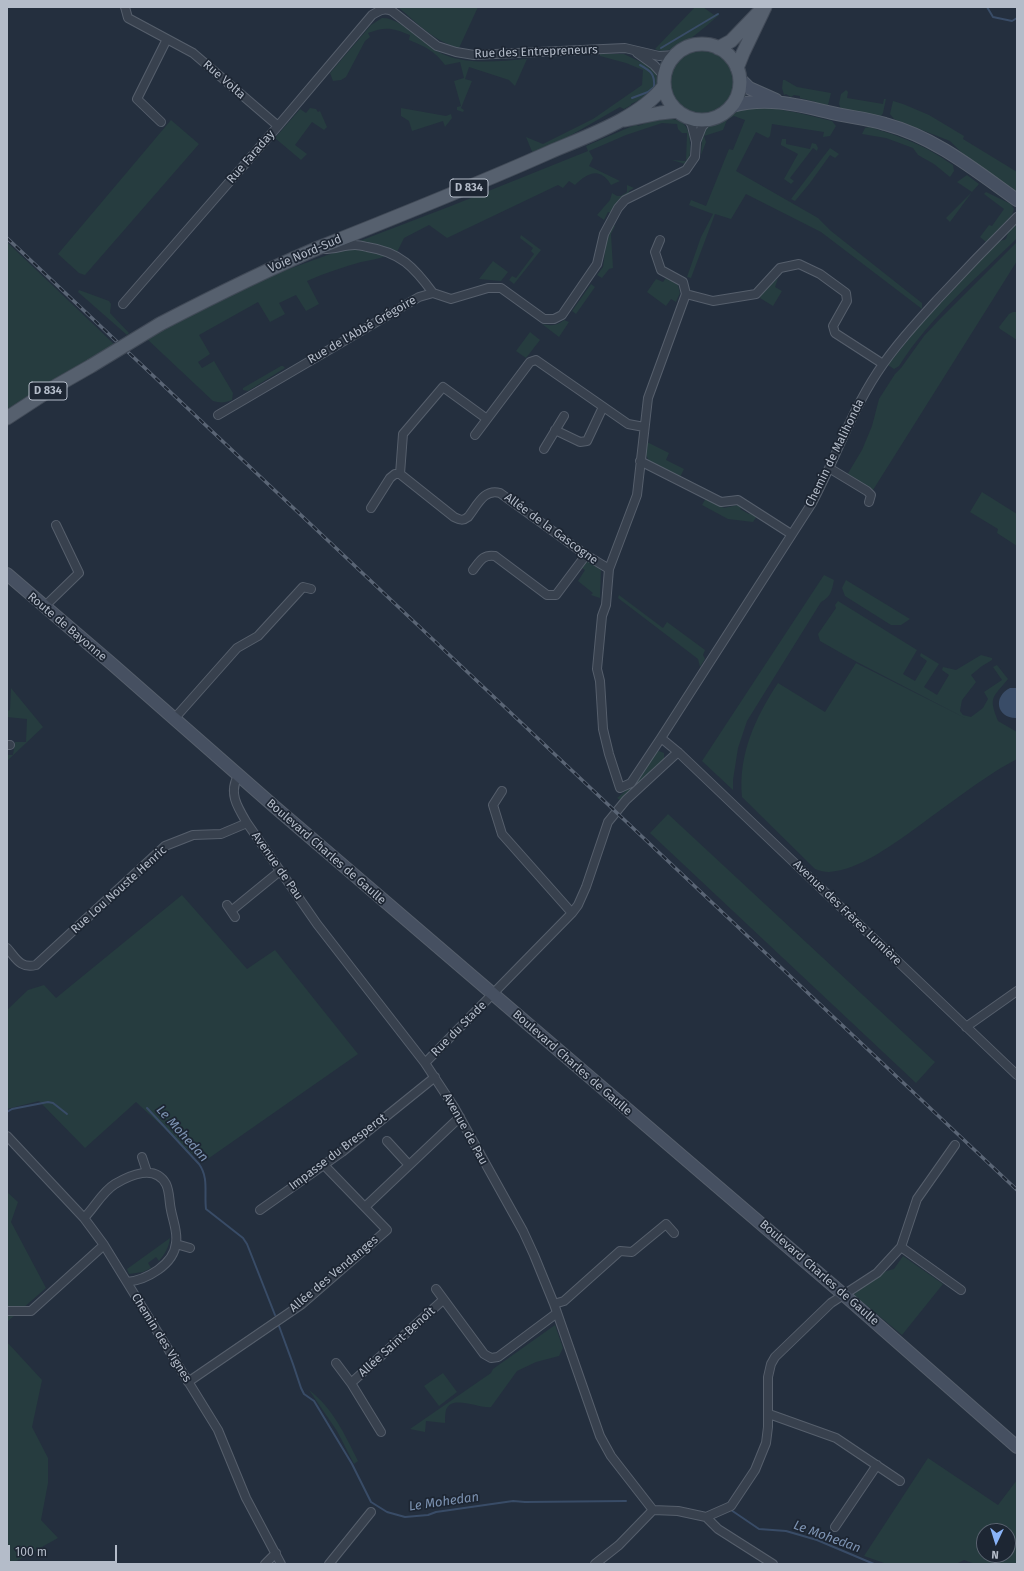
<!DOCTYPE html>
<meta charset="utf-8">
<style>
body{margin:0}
#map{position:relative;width:1024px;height:1571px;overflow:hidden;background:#242f3e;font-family:"Fira Sans",sans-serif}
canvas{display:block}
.frame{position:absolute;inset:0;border:8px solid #b4bcc9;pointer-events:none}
.north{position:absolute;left:976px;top:1523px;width:40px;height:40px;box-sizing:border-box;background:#1d2633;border:1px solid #59626f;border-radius:50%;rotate:184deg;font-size:11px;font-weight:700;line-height:16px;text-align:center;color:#b4bcc9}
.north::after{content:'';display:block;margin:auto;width:14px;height:18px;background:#8ab4f8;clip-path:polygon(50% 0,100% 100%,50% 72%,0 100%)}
.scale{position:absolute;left:8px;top:1545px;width:109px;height:18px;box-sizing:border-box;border:2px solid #b4bcc9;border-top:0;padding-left:5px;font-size:12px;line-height:14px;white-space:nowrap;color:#b4bcc9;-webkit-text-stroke:3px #1d2633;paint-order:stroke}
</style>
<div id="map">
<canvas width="1024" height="1571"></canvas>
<div class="frame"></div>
<div class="north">N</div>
<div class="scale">100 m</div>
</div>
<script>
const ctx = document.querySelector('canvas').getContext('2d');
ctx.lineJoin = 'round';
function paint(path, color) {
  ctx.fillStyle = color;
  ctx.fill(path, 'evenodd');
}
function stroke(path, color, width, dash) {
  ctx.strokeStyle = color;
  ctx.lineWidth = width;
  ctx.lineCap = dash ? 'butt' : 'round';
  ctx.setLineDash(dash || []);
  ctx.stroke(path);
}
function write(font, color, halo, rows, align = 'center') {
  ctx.font = font + ' "Fira Sans",sans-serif';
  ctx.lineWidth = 3.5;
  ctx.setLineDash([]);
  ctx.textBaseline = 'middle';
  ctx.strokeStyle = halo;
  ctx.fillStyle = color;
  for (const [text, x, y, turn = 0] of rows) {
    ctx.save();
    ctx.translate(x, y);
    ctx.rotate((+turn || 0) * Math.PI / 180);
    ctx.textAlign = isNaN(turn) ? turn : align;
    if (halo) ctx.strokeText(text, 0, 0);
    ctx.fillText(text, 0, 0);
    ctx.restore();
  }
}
paint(new Path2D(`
 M 398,7 L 478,7 L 459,48 C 435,42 417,23 398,7 Z
 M 695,7 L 703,7 L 714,15 L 717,13 L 719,15 C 706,26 672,59 655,49 Z
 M 382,18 C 401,17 425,46 445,55 C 471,65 499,61 527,59 L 515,86 L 509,80 L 469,67 L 465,79 L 472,81 L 461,108 L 464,110 L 463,112 L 457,110 L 457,107 L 461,106 L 454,81 L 464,78 L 460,62 L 445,65 C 435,51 424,46 409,40 L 410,35 C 393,28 386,26 368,33 L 370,37 L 365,41 L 346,77 L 341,80 L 333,81 L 330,73 L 371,25 Z
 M669 82a33 33 0 1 1 66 0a33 33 0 1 1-66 0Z
 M 600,54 L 624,54 L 651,67 L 656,72 L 658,82 L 656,87 L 650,95 L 631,104 L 631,105 L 624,109 L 620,107 L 566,138 L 533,154 L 526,137 L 543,144 L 593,119 L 642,85 L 643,70 L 626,63 L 600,56 Z
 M 783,80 L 785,80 L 797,87 L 831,93 L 828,105 L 816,104 L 816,102 L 800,98 L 800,96 L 794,95 L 791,97 L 786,94 L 784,95 L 782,88 Z
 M 846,90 L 848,92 L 847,98 L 883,104 L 884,99 L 886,99 L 883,113 L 881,116 L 841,109 L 839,104 L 841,94 Z
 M 893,101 L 903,104 L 929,115 L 964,136 L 963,139 L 1017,172 L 1017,192 L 963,154 L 950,141 L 894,119 L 890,114 Z
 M 755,105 L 799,113 L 832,121 L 836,126 L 830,136 L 823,137 L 824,132 L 772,124 L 770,136 L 768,138 L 756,132 L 736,171 L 818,218 L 831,231 L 922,303 L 922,309 L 821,232 L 746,194 L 731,219 L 715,214 L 691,278 L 687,277 L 701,237 L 713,214 L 689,205 L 691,200 L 706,206 L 729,149 L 733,150 L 745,120 L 734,116 L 727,120 L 723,130 L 704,136 L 706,142 L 701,155 L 702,139 L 703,132 L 706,127 L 717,123 L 739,109 Z
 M 310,108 L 316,109 L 318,112 L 320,111 L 327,127 L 324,130 L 312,122 L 295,145 L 307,154 L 301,160 L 275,138 L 300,109 L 306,113 Z
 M 401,108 L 446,116 L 451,114 L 452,118 L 445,127 L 443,121 L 412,131 L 409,121 L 401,116 Z
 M 659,118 C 679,118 690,122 690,144 C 691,152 690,158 685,164 L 672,160 L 686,161 L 687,133 L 682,133 L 678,129 L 677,124 L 662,123 L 626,135 L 589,151 L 593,158 L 589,166 L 620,181 L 611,185 C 600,166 587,173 575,185 L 569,181 L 563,188 L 558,185 L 447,238 L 429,225 L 404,238 L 397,252 C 384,245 371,243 357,242 L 451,206 L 588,151 L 586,146 L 637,124 L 638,126 Z
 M 171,120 L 199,144 L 85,275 L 79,273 L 58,254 Z
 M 869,127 C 903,137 924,145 953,165 L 954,171 L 950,177 L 934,164 L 918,155 L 913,148 L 886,138 L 862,134 L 865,128 Z
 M 782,139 L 786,139 L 786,144 L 810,149 L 812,143 L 816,144 L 818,148 L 817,151 L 813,148 L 790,178 L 794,181 L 791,184 L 784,179 L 798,154 L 781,145 L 781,143 Z
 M 830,148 L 839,154 L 835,158 L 830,155 L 810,183 L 795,201 L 791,199 Z
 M 967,175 L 979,184 L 972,192 L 950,222 L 946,218 L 972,192 L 957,182 Z
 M 627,185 L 634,188 L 629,191 L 628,195 L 611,213 L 608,212 L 604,220 L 597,215 L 610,200 L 612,193 L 617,196 L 621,196 L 627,192 Z
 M 986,192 L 1011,204 L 1014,209 L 1012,215 L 986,242 L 980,237 L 989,225 L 992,226 L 1004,209 L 984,194 Z
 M 1017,224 L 1017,238 C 976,279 930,317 899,366 L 894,369 L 888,365 L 915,331 L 998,241 C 1009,240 1005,238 1009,231 C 1011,228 1015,226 1017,224 Z
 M 613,225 L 615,226 L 611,234 L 613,268 L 609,269 L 602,278 L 597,275 L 603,267 L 607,237 Z
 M 521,235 L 541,250 L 514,284 L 509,280 L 512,276 L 516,278 L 534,254 L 531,251 L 533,248 L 520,238 Z
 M 7,242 L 115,345 L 46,385 L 7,411 Z
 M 1017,242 L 1017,261 L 873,490 L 847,475 L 862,450 L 872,426 L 879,399 L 895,374 L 901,368 L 924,336 L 939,320 Z
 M 364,248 L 386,256 C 378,259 370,260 361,262 C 343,267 325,273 307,281 L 319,304 L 306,311 L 296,295 L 279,303 L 285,314 L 270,322 L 258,302 L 199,335 L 210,354 L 198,362 L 202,368 L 214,361 L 233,393 L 232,400 C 225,403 220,403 213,401 L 147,339 L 223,297 L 267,277 L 344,249 Z
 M 493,261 L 508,272 L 501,281 L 479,279 Z
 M 666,278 L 678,285 L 680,293 L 676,302 L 671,299 L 666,306 L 647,292 L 656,279 L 663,282 Z
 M 778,278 L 775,287 L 782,291 L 773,306 L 760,298 L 761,294 Z
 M 591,284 L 595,287 L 576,314 L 572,311 Z
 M 79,290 L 109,301 L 111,304 L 110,313 L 129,333 L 127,335 L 78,292 Z
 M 1013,312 L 1017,312 L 1017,340 L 1000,329 L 999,327 L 1009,314 Z
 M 564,320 L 569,322 L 559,337 L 542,324 C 550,326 557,326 564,320 Z
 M 530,332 L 540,340 L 526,358 L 516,351 Z
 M 281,366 L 283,366 L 285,368 L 248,391 L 243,390 L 243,388 Z
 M 647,442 L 669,453 L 666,460 L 684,469 L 680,477 L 649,461 L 645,453 Z
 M 982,492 L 1017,514 L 1017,546 L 997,533 L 998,529 L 970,512 Z
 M 706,498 L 724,508 L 738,505 L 741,507 L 740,509 L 749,514 L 751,512 L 757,516 L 753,522 L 728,519 L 702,505 Z
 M 586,562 L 589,562 L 601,569 L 600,598 L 591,595 L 593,593 L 578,581 L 585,570 L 582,568 Z
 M 824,575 L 834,580 C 832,590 831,597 821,602 L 747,721 L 738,748 L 733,780 L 733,790 L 702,761 Z
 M 846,580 L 910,619 L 901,625 L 891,625 L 845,596 L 842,588 Z
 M 619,595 L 663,628 L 667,622 L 705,650 L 703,655 L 705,659 L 700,667 L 698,659 L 618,598 Z
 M 838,601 L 917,650 L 903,674 L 915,681 L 927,661 L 920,656 L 921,653 L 939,664 L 924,687 L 937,695 L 949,675 L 942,670 L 943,667 L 956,670 L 981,655 L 992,658 L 992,660 L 982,666 L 971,675 L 976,682 L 962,700 L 960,711 L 963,715 L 971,717 L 983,708 L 988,699 L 984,692 L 1002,680 L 993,667 L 997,665 L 1008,679 C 993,698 988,696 998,721 L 1017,732 L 1017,759 C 1010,763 1002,767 996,771 C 968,789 942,809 916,828 C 892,845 859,870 829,872 C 824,872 820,871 815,869 L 742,797 C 738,755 755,718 778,683 L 825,712 L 856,663 L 967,719 L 857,662 L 820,641 L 818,634 L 836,608 L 835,605 Z
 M 11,688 L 43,727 L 7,761 L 7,755 L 13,755 L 15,742 L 26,742 L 27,719 L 7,717 L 7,711 L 10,710 Z
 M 659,751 L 664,753 L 664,759 L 620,800 L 617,798 L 636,782 L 656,752 Z
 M 668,814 L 935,1062 L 916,1083 L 650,833 Z
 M 182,895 L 247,969 L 275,950 L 358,1054 L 202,1163 L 136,1102 L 85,1148 L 39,1101 L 7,1109 L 7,1010 L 28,990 L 44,985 L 56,998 Z
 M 7,1192 L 18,1202 L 11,1222 L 46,1288 L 7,1322 Z
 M 170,1238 C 169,1247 165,1254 159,1261 L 156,1257 L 148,1263 L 151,1268 L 143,1272 L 129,1274 L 127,1269 Z
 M 903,1256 L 943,1284 L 902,1335 L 854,1295 C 864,1282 879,1272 894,1269 Z
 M 555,1325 L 563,1348 L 559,1356 L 536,1362 L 517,1371 L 491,1407 C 479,1409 452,1394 446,1410 C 445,1414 445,1419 445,1423 L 426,1421 L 425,1432 L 410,1429 L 491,1373 L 493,1369 Z
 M 7,1342 L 42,1380 L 32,1427 L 48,1458 L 48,1483 L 41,1520 L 58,1538 L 11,1564 L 7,1564 Z
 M 443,1373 L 457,1392 L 439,1406 L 424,1386 Z
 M 309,1390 C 333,1408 345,1435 358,1461 L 354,1464 L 337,1431 Z
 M 928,1458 L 998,1505 L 1017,1480 L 1017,1564 L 975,1564 L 964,1560 L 956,1564 L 887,1564 L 864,1556 ZM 984,1531 L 1008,1531 L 1008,1555 L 984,1555 Z`), '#263c3f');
paint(new Path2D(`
 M 1010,688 L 1017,688 L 1017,718 C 997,719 992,697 1010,688 Z`), '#394c67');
stroke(new Path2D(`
 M 987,7 L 993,17 L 1012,21 L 1017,18
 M 661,48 L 718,14
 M 640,65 C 651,71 655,74 654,87 L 648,92
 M 632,98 L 648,92
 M 147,1108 L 199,1164 C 209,1178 204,1193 206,1209 L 243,1238 L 247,1244 L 275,1315
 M 7,1112 L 12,1109 L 48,1102 L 53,1103 L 67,1114
 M 279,1326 L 293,1364 L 301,1388 L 304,1394 L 314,1401 L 352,1464 L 371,1502 L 387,1512 L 405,1517 L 428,1515 L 436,1512 L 513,1501 L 525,1502 L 626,1501
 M 731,1510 L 759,1529 L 786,1531 L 817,1540 L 874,1564`), '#394c67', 2);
const street = new Path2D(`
 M 125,7 L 128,18 L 193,53 L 278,126
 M 637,53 L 654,65 L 665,77
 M 161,122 L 137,99 L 167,39
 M 696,142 L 702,127 L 708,120
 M 660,240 L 655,252 L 661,270 L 683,282 L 686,294
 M 321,249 C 334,250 343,245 355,245 C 359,245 363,246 367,247 C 400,252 414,267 433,293
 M 433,293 L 451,299 L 488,288 L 501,288 L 544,319 L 554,319 L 562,315 L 597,264 L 604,234 L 618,208 L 625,200 L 686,170 L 695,157 L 696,142 L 692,126 L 688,117
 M 686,294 L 648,398 L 637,495 L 609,569 L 606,605 L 602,616 L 597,669 L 600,681 L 603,729 L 609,754 L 620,788 L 631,783 L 661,738 L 812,503 C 835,460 850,414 877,373 C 894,347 916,323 937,300 C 963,272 990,244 1017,217
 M 686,294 L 713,301 L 756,294 L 780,268 L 799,264 L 820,274 L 846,293 L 847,301 L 833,326 L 835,333 L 883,364
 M 123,304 L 278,126 L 372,15 C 380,10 384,8 392,11 L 437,46 L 456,52 L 474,55 L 625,48 L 659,56 L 676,55
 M 218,415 L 419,297 L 433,293
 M 555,430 L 580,442 L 587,441 L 603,407
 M 475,435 L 530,362 L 536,360 L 628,424 L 644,427
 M 544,449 L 564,416
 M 640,461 L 721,502 L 738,500 L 791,534
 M 829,468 L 867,491 L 871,495 L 869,502
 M 400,474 L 403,434 L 443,387 L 487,419
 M 371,508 L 390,478 L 395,474 L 400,474 L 454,517 C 460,520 463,521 468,517 C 477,506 484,488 500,493 L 586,555 L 609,569
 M 473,570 C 480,561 483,554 495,556 L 547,595 L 556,595 L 586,555
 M 44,607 L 79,573 L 56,525
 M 174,719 L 237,648 L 258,636 L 303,587 L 311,589
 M 661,738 L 678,752 L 1017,1075
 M 7,745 L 10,745
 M 238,776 C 228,793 238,808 247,823 L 317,924 L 425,1063 L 454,1107 L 523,1231 L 534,1255 L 554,1304 L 600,1436 L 611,1456 L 653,1510
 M 502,791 L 493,805 L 502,834 L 572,913
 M 227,905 L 235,917
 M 231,911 L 280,871
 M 7,948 C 16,958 20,969 36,965 L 165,846 L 193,835 L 221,834 L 247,823
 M 966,1027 L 1017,991
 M 425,1063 L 572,913 L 578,905 L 586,887 L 608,822 L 626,800 L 678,752
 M 7,1136 L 84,1218 L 104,1245 L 218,1430 L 246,1498 L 281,1564
 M 387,1141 L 409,1165
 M 142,1157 L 147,1172
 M 366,1206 L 460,1117
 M 260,1210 L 342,1152 L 435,1077
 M 84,1218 C 95,1207 102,1192 115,1184 C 130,1175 155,1164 166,1184 C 170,1192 169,1202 171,1210 C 173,1221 178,1232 176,1243 C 174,1265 146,1280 127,1282
 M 176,1244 L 190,1248
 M 901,1247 L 961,1290
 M 436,1289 L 484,1354 L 491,1358 L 498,1357 L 557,1313
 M 554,1304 L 564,1301 L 620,1251 L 632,1252 L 666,1224 L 674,1233
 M 7,1311 L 31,1311 L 104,1245
 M 336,1363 L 351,1383 L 381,1432
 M 188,1382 L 302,1304 L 387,1230 L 324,1165
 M 351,1383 L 443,1300
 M 769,1414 L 836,1438 L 900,1481
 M 653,1510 L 678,1511 L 706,1517 L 718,1529 L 773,1564
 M 706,1517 L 731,1506 L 755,1470 L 766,1443 L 768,1427 L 768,1377 L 771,1364 L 775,1357 L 831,1303 L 877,1273 L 901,1247 L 917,1199 L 955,1145
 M 835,1527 L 877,1465
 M 265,1564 L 276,1553
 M 329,1564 L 371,1512
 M 595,1564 L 619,1545 L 653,1510`);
const secondary = new Path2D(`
 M 740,79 L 749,88 L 776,100
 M 732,106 C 765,97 795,104 828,112 C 847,117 867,118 885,124 C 935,137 976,171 1017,200
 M 7,574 L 112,664 L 276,808 L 844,1295 L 1017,1447`);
const primary = new Path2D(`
 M664 82a38 38 0 1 1 76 0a38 38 0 1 1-76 0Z
 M 718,48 L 731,41 L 758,13
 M 737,68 L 743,53 L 765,7
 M 625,120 L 660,113 L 678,111
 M 160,324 C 212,297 264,271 318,248 C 396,217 474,186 550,152 C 587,136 640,118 664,86
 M 7,418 L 56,386 L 91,366`);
stroke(street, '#565f6c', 10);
stroke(secondary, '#565f6c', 14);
stroke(primary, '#414a57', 15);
stroke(street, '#38414e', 8);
stroke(secondary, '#465061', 12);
stroke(primary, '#56606e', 13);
const rail = new Path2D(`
 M 7,238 L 1017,1190`);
stroke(rail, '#5a6575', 3.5);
stroke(rail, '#1d2633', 2, [6]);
const primaryBridge = new Path2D(`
 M 91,366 L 160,324`);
stroke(primaryBridge, '#414a57', 15, []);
stroke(primaryBridge, '#56606e', 13);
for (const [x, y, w] of [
 [469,188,38],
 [48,391,38]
]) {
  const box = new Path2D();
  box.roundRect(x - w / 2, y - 9, w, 18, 3);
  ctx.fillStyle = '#1d2633';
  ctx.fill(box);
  stroke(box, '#b4bcc9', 1);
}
write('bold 11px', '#b4bcc9', null, [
 ["D 834",469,188],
 ["D 834",48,391]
]);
write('12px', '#b4bcc9', '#1d2633', [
 ["Rue des Entrepreneurs",536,52,-2],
 ["Rue Volta",224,80,41],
 ["Rue Faraday",251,157,-49],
 ["Voie Nord-Sud",305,254,-23],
 ["Rue de l'Abbé Grégoire",362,330,-30],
 ["Chemin de Malihonda",835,453,-64],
 ["Allée de la Gascogne",551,529,36],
 ["Route de Bayonne",67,627,40],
 ["Boulevard Charles de Gaulle",326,852,41],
 ["Avenue de Pau",277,866,55],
 ["Rue Lou Nouste Henric",119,890,-42],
 ["Avenue des Frères Lumière",847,913,44],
 ["Rue du Stade",459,1029,-45],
 ["Boulevard Charles de Gaulle",572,1063,41],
 ["Avenue de Pau",465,1129,61],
 ["Impasse du Bresperot",338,1152,-37],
 ["Boulevard Charles de Gaulle",819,1273,41],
 ["Allée des Vendanges",334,1274,-40],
 ["Chemin des Vignes",161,1338,58],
 ["Allée Saint-Benoît",397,1342,-42]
]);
write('italic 13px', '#7c92b1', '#1d2633', [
 ["Le Mohedan",182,1134,48],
 ["Le Mohedan",444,1502,-8],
 ["Le Mohedan",827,1537,20]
]);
</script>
